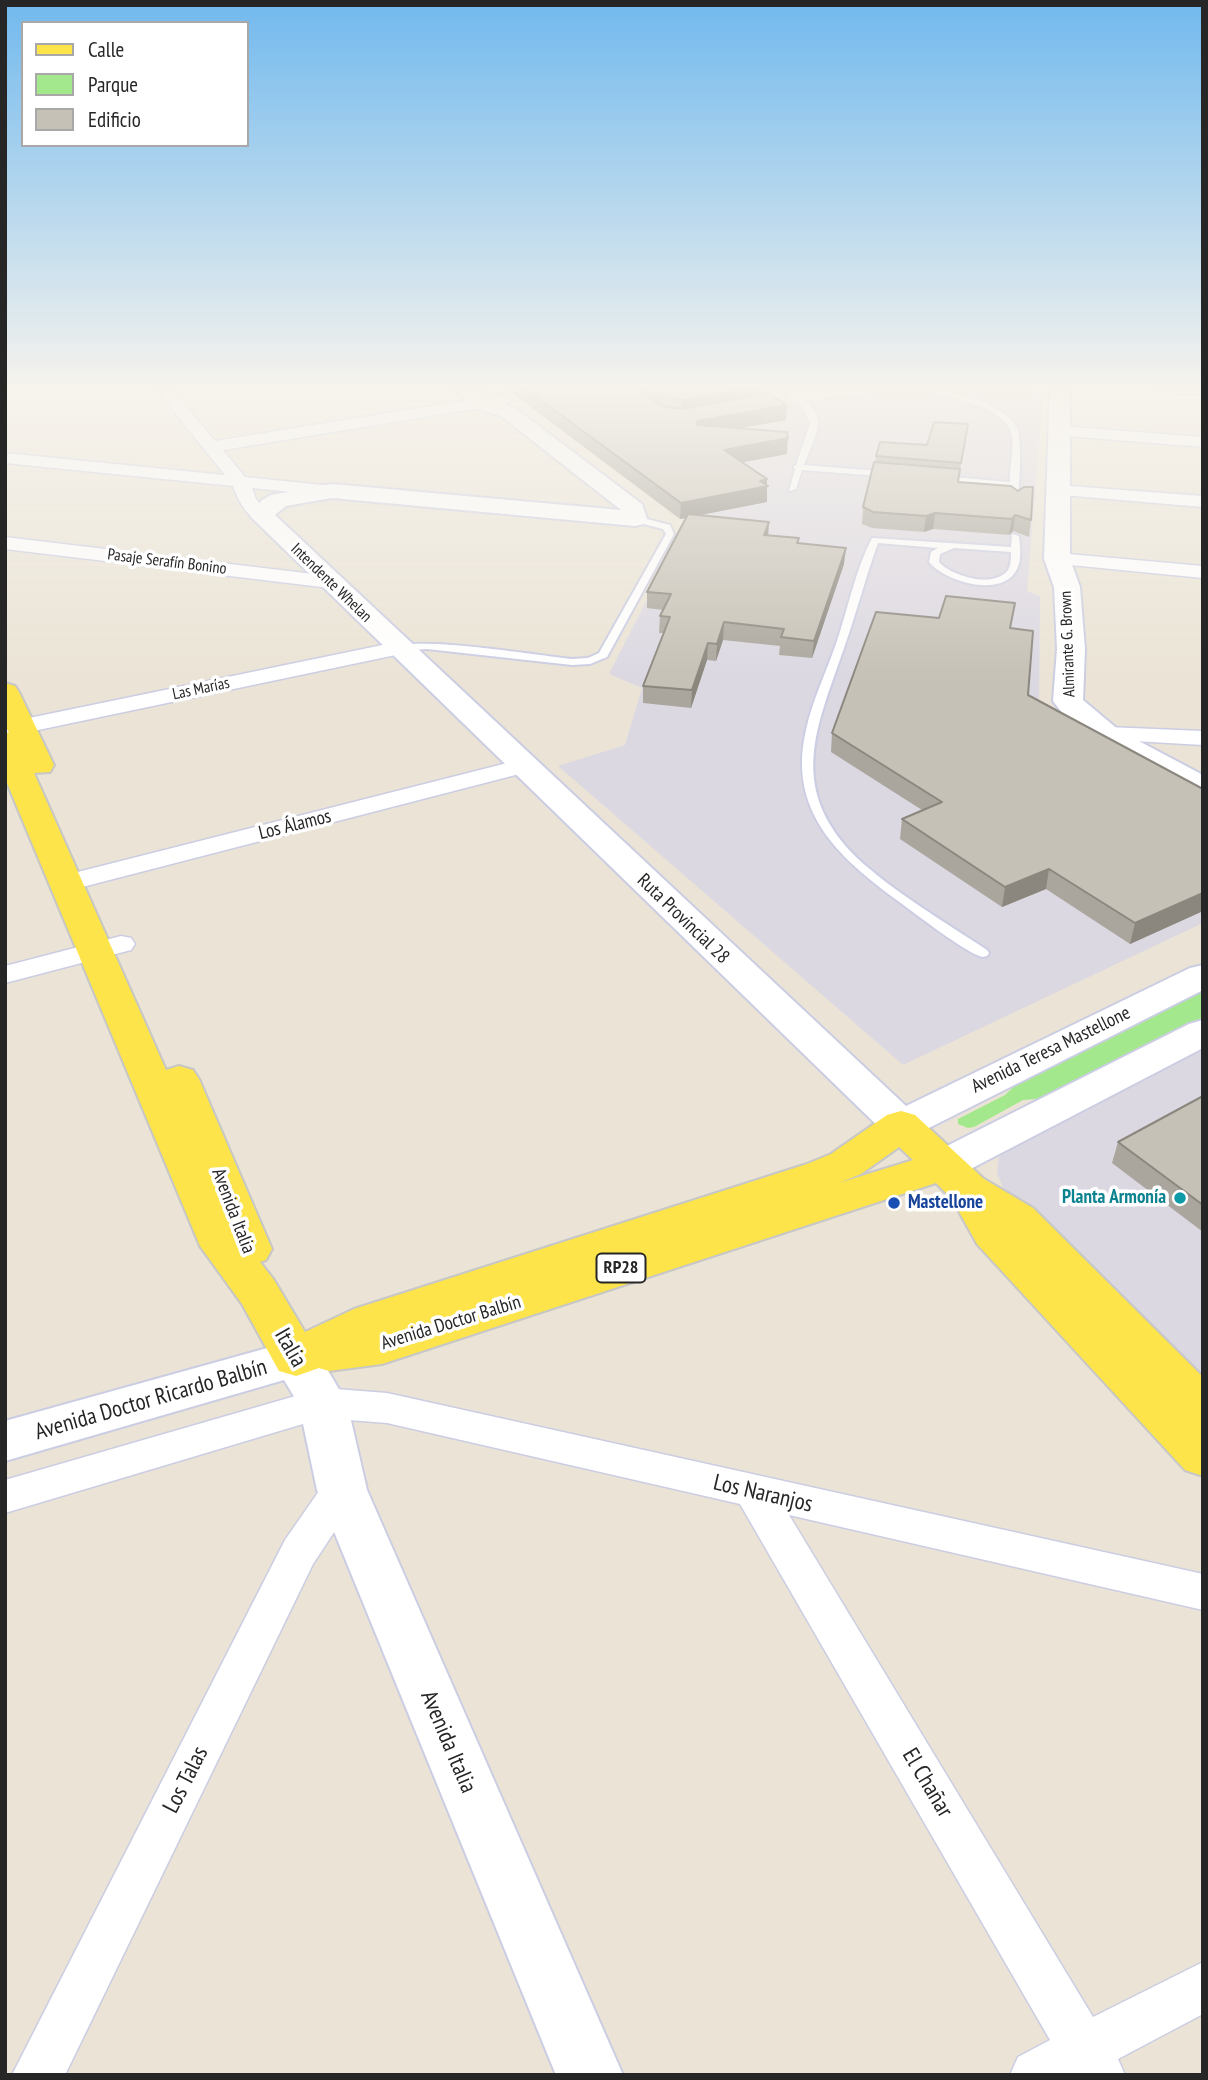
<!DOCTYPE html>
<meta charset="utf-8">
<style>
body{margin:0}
#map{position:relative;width:1208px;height:2080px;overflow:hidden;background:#ebe4d6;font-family:"PT Sans Narrow",sans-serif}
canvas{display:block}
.frame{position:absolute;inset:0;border:7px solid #262626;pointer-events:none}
.legend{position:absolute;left:21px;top:21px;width:228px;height:126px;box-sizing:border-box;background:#fff;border:2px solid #a8a8a8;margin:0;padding:9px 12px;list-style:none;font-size:21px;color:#262626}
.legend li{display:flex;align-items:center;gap:14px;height:35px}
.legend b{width:35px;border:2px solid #a8a8a8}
</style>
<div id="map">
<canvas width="1208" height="2080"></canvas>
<div class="frame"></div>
<ul class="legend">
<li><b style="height:9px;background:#fce44a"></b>Calle</li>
<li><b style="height:19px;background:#a3e88c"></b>Parque</li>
<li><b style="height:19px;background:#c6c1b6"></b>Edificio</li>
</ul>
</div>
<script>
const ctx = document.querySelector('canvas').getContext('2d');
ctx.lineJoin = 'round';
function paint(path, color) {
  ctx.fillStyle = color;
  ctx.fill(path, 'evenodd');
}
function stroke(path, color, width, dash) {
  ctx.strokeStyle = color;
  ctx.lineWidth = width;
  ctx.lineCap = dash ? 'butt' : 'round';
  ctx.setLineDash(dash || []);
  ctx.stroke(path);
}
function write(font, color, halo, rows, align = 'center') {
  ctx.font = font + ' "PT Sans Narrow",sans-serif';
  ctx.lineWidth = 7;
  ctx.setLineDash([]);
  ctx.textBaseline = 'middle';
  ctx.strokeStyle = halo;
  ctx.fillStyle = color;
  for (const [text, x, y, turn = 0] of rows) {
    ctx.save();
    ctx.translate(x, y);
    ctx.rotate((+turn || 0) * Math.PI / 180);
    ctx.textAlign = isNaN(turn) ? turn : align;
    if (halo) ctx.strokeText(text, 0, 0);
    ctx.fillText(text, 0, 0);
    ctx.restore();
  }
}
paint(new Path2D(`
 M 507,387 L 758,387 L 786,403 L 923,387 L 1019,387 L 1043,396 L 1027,591 L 1040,596 L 1039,714 L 1203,804 L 1203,923 L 903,1065 L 558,766 L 625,745 L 642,688 L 609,674 L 687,521 Z
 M 1203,1044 L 1203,1397 L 1004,1190 L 997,1173 L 999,1157 L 1011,1144 Z`), '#dcd8e2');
paint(new Path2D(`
 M 1203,988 L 1203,1020 L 1048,1098 L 1023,1100 L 974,1127 L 968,1128 L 958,1124 L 958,1119 L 1005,1095 L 1022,1079 Z`), '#a3e88c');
const lane = new Path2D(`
 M 773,387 C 789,387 818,403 818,423 C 818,435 808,453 804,465 L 890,472 L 893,473 L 893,477 L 802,470 L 796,489 L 789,491 L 795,469 L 793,467 L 796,465 L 810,423 L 802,407 Z
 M 919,387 C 944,386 1006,403 1017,428 C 1022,438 1020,481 1018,493 L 1012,493 L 1010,487 L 938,481 L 937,479 L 941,476 L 1010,482 C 1009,468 1014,452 1012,438 C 1008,402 943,400 919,387 Z
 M 635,516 L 670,525 L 674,534 L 607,657 L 590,664 L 572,665 L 427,649 L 399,651 L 394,648 C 414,635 541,656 572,659 L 588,658 L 599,653 L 666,534 L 663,529 L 632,521 L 631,519 Z
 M 1012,534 L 1019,536 C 1020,547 1022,559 1017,569 C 1003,599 945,582 929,562 L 931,552 L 938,548 L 878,543 C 866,576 857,611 845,645 C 818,725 785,786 856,857 C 891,890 946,923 987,950 L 989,953 L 987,956 L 982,957 C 963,951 916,914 898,901 C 838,857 787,811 806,730 C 812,701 826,673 836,644 C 848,609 855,571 872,538 L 1011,547 ZM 954,548 L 1011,552 C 1011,558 1011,565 1008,570 C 994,589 951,576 939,562 L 940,554 Z`);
const street = new Path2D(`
 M 154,387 L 170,387 L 215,441 L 505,394 L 513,399 L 505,404 L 223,450 L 245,477 L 332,486 L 341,491 L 332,496 L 252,488 L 256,499 L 271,516 L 262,522 C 247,518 238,500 233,486 L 5,463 L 5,453 L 225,475 Z
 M 845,387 L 889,387 L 881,392 L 795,403 L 787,398 L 795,393 Z
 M 1153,387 L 1203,387 L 1203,395 L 1161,392 Z
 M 1060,426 L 1203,437 L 1203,447 L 1054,435 L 1052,431 L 1054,427 Z
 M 1056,485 L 1203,496 L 1203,507 L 1050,494 L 1047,490 Z
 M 5,537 L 330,576 L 337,578 L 340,582 L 337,586 L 330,588 L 5,549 Z
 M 1057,553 L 1203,566 L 1203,578 L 1050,563 L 1047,559 Z
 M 397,642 L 405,643 L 408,648 L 405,653 L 5,737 L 5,723 Z
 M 1107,727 L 1203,731 L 1203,745 L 1099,739 L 1095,734 L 1099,729 Z
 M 523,759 L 531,761 L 535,766 L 531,771 L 67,891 L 58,889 L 54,883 L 58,877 Z
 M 121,936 L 131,938 L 135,944 L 131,950 L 5,983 L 5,966 Z
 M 323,1388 L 387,1393 L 1203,1574 L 1203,1610 L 789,1515 L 1093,2017 L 1203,1962 L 1203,2014 L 1118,2059 L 1125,2075 L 1010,2075 L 1018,2057 L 1050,2040 L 740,1504 L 387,1423 L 323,1418 L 5,1513 L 5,1480 Z
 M 342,1474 L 356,1478 L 362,1490 L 313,1564 L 65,2075 L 12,2075 L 285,1540 L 328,1478 Z`);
const secondary = new Path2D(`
 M 451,387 L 474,387 L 488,399 L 515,408 L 642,504 L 647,519 L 644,524 L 635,526 L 332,498 L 286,506 L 275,515 L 906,1106 L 1190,968 L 1203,965 L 1203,990 L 915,1135 L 901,1139 L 887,1135 L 250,516 L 262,500 L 271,495 L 332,484 L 621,510 L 501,416 L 474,407 Z
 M 1050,387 L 1070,387 L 1070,559 L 1080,587 L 1085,649 L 1083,700 L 1120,731 L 1203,775 L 1203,797 L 1192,795 C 1144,769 1085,747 1053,701 L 1057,649 L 1054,587 L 1044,559 Z
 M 1203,1020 L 1203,1048 L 959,1175 L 944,1179 L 929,1175 L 923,1165 L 929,1155 L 1189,1024 Z
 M 296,1340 L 313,1345 L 347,1403 L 367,1490 L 623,2075 L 556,2075 L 317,1490 L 299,1405 L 284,1380 L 5,1461 L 5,1421 Z`);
const primary = new Path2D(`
 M 5,683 L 15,686 L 19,692 L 54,765 L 50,772 L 34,773 L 166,1070 L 179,1066 L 193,1070 L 199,1079 L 272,1249 L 266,1260 L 260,1262 L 274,1280 L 305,1332 L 354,1309 L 807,1164 L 831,1154 L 887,1115 L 901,1111 L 915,1115 L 984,1179 L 1033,1208 L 1203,1377 L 1203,1476 L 1185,1470 L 977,1244 L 952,1199 L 936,1183 L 382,1364 L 329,1371 L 319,1368 L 296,1376 L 279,1371 L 242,1304 L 200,1246 L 5,778 L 5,732 L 9,733 L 5,725 ZM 899,1147 L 913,1160 L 839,1183 L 861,1174 Z`);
stroke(lane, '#cbcde2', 4);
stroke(street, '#cbcde2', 3);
stroke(secondary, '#cbcde2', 4);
stroke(primary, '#c7c7c7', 4);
paint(lane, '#fff');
paint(street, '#fff');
paint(secondary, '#fff');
paint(primary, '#fce44a');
paint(new Path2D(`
 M 504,387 L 763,387 L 763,391 L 756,393 L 755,396 L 786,420 L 739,428 L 787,454 L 742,462 L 767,479 L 767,502 L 700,515 L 769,535 L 799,538 L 799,543 L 844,564 L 812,658 L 779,655 L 780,646 L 723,640 L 716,661 L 707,660 L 691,708 L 643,703 L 643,686 L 664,633 L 659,633 L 660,616 L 663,610 L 647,608 L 647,592 L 686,518 L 680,519 Z
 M 968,424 L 958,482 L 1031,520 L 1029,537 L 1013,531 L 1009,535 L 933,529 L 924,532 L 872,528 L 862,524 L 863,507 L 875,463 L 876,456 L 927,445 Z
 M 1010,628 L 1028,695 L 1203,789 L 1203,911 L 1130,944 L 1046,889 L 1002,907 L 900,839 L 902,819 L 922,810 L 831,752 L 832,733 Z
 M 1203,1096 L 1203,1232 L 1112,1163 L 1118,1142 Z`), '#aaa69d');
paint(new Path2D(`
 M 745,387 L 763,387 L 763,391 L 756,393 L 755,401 L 682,414 L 682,400 Z
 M 787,405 L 786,420 L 696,436 L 697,421 Z
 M 788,438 L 787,454 L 723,466 L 724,450 Z
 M 767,479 L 767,502 L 680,519 L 681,503 Z
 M 935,513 L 933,529 L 924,532 L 926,516 Z
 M 1015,515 L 1013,531 L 1009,535 L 1012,519 Z
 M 769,522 L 768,538 L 764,535 Z
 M 846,548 L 844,564 L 812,658 L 814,641 Z
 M 724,622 L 723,640 L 716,661 L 717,644 Z
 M 708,643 L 707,660 L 691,708 L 692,690 Z
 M 1049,869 L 1046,889 L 1002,907 L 1005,887 Z
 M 1203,893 L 1203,911 L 1130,944 L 1135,923 Z`), '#8b877f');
const building = new Path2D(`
 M 523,387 L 633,387 L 661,406 L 683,409 L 768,393 L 787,405 L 697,421 L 697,425 L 787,432 L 788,438 L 724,450 L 767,479 L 760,481 L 768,486 L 681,503 Z
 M 652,387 L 752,387 L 682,400 L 667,397 Z
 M 934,422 L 968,424 L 961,463 L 876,456 L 880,442 L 927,445 Z
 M 874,462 L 960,469 L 958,482 L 1011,486 L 1018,491 L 1024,487 L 1033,487 L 1031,520 L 1015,515 L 1012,519 L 935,513 L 926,516 L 873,512 L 863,507 Z
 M 688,514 L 769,522 L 764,535 L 799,538 L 797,543 L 846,548 L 814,641 L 781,637 L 784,629 L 724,622 L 717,644 L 708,643 L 692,690 L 643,686 L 670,617 L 660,616 L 671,594 L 647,592 Z
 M 946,596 L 1015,603 L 1010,628 L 1033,631 L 1028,695 L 1203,789 L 1203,893 L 1135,923 L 1049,869 L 1005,887 L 902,819 L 942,802 L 832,733 L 876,612 L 939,618 Z
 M 1203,1096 L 1203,1205 L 1118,1142 Z`);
paint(building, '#c6c1b6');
stroke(building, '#8b877f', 2);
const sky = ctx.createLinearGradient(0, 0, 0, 678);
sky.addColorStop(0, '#71b9ee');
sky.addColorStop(0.57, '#f6f3ed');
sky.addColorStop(1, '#f6f3ed00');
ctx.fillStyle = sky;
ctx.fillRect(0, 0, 1208, 678);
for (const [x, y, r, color] of [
 [1180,1198,7,"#0f9aa8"],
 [894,1203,7,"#1a4fb4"]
]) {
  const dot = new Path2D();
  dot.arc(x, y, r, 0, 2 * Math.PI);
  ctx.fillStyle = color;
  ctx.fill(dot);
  stroke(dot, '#fff', 2.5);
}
write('16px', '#262626', '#fff', [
 ["Pasaje Serafín Bonino",167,562,7],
 ["Intendente Whelan",331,583,44],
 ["Almirante G. Brown",1068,644,-92],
 ["Las Marías",201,689,-12]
]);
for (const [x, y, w] of [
 [621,1268,49]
]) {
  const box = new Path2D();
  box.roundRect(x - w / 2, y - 14.5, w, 29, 5);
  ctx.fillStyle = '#fff';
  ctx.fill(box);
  stroke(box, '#262626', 2);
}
write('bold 18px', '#262626', null, [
 ["RP28",621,1268]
]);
write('19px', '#262626', '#fff', [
 ["Los Álamos",295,825,-14],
 ["Ruta Provincial 28",683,919,44],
 ["Avenida Teresa Mastellone",1051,1050,-26],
 ["Avenida Italia",233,1211,69],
 ["Avenida Doctor Balbín",451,1323,-17]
]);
write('bold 19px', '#0d838f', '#fff', [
 ["Planta Armonía",1166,1198]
], 'right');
write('bold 19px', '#164399', '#fff', [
 ["Mastellone",908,1203]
], 'left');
write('23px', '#262626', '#fff', [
 ["Italia",290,1348,60],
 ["Avenida Doctor Ricardo Balbín",151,1400,-16],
 ["Los Naranjos",763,1494,13],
 ["Avenida Italia",448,1742,67],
 ["Los Talas",186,1780,-63],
 ["El Chañar",927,1783,59]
]);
</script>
